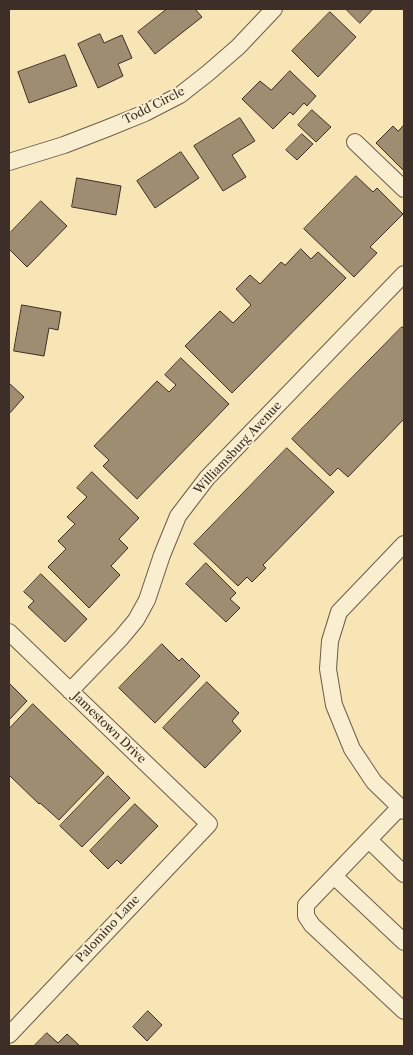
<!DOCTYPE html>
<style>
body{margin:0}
#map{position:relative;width:413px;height:1055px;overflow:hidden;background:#f7e5b6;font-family:"Libre Caslon Text",serif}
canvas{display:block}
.frame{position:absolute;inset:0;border:10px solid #3d2e27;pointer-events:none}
</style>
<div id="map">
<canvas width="413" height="1055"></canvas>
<div class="frame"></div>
</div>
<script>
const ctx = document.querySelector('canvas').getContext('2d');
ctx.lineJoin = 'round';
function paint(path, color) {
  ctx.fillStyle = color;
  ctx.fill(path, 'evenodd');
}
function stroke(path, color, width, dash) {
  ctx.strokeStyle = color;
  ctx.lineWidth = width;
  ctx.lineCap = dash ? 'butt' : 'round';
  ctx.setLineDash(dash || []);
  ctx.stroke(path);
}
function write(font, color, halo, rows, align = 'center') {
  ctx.font = font + ' "Libre Caslon Text",serif';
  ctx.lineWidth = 4;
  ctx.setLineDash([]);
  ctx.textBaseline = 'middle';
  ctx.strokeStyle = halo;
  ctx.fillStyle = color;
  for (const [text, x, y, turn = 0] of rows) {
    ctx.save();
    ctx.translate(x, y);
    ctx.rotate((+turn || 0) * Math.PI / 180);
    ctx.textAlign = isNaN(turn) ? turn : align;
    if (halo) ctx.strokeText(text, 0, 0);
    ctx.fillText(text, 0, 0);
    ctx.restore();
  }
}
const building = new Path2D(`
 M 167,9 L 195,9 L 202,17 L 155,54 L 138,32 Z
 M 346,9 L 373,9 L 360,23 Z
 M 330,12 L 356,37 L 318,77 L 292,51 Z
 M 100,34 L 104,43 L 122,35 L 132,58 L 118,64 L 123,76 L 98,88 L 78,44 Z
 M 65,55 L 77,86 L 29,103 L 18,72 Z
 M 290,71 L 316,96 L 307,106 L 304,103 L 293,115 L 290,112 L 273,129 L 242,99 L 260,81 L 271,90 Z
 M 312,110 L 331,127 L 316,142 L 298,125 Z
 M 240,118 L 255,141 L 232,155 L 246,177 L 223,191 L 194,146 Z
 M 404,125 L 404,171 L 376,143 L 393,126 L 398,131 Z
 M 302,134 L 313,144 L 297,160 L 286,150 Z
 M 181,152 L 199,178 L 155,208 L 137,181 Z
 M 356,176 L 373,192 L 377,188 L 403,214 L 370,247 L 377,253 L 354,277 L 304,229 Z
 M 77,178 L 121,186 L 116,215 L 72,207 Z
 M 41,201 L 67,226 L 27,267 L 9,249 L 9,234 Z
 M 301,249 L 311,259 L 318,252 L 346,278 L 232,393 L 185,346 L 220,311 L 233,323 L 251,305 L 236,289 L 250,275 L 260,284 L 281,262 L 285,265 Z
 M 22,305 L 61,312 L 58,330 L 49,328 L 44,356 L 14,351 Z
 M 402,327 L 404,329 L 404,419 L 348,477 L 338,468 L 330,476 L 292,439 Z
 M 181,358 L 229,404 L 137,499 L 103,466 L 109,460 L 94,446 L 157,381 L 169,392 L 176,385 L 165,375 Z
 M 9,383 L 24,397 L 9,414 Z
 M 287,448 L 334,492 L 263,565 L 266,568 L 252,582 L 247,577 L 238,586 L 194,544 Z
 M 92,472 L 139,518 L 119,539 L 128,548 L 111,566 L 120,575 L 89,608 L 48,567 L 66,549 L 58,541 L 75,524 L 67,517 L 87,497 L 77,488 Z
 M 206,563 L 236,593 L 230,599 L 240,608 L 226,622 L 186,584 Z
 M 41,574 L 87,619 L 65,642 L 28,607 L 34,601 L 24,592 Z
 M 162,644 L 179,661 L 182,658 L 200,676 L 155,723 L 119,688 Z
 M 207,682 L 239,713 L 232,721 L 241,731 L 205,768 L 163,728 Z
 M 9,683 L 27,701 L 9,720 Z
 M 33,704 L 104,773 L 59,820 L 40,803 L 39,804 L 9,775 L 9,729 Z
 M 108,776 L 130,798 L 82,847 L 60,826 Z
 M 135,804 L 158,826 L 121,864 L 117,860 L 108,869 L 90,851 Z
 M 148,1011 L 162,1025 L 147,1041 L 133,1027 Z
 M 47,1033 L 58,1043 L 67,1034 L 80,1046 L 34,1046 Z`);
paint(building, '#9e8d71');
stroke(building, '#3d2e27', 1);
const minor = new Path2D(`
 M 355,142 L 404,189
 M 9,162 L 64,145 L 108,128 L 145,113 L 180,95 L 208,73 L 238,47 L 274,9
 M 404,544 L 339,612 L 330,641 L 328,669 L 334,705 L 352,749 L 374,782 L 404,811
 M 9,632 L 209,824 L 9,1035
 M 70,691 L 121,638 L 136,620 L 147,600 L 162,555 L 178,516 L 207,478 L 404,274
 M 400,807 L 306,905 L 306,916 L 312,925 L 404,1011
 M 369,840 L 404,874
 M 334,876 L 404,942`);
stroke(minor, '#6c5c4b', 18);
stroke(minor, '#faeed0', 16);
write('12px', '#3d2e27', '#faeed0', [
 ["Todd Circle",154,106,-27],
 ["Williamsburg Avenue",238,448,-47],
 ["Jamestown Drive",109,728,44],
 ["Palomino Lane",108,929,-47]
]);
</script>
